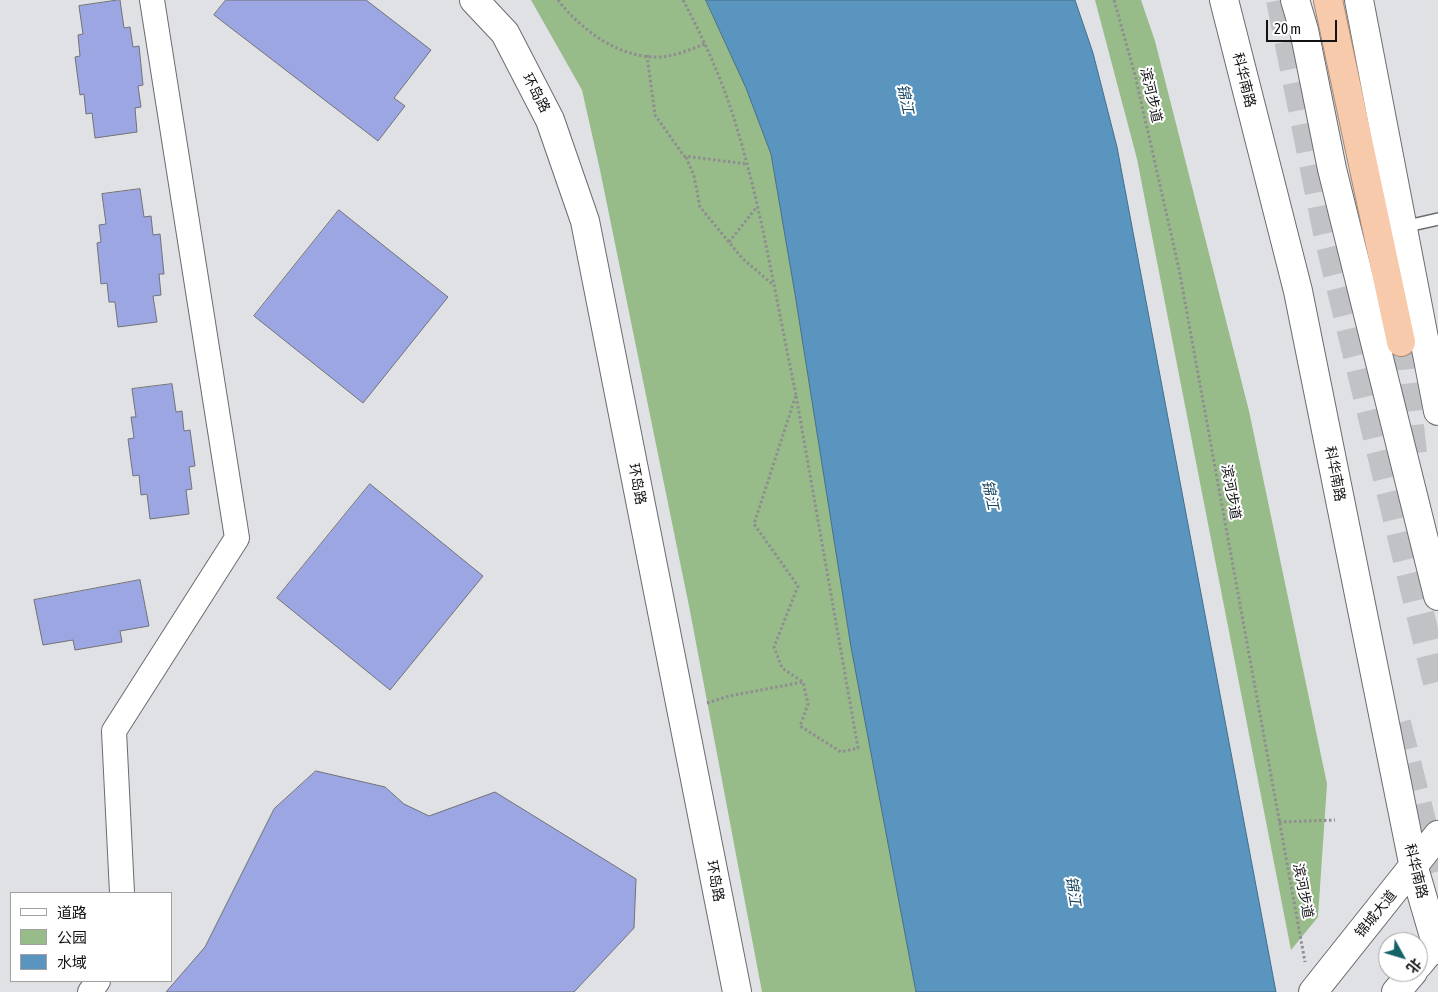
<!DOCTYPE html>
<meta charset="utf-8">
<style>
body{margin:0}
#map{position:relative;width:1438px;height:992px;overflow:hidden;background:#e0e1e5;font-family:"Asap Condensed","Noto Sans SC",sans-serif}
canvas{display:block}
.legend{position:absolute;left:10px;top:892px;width:162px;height:90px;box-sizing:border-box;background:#fff;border:1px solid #a1a1a1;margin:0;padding:6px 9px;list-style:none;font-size:15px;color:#131315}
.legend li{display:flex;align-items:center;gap:10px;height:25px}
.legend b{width:25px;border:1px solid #a1a1a1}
.north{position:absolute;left:1378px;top:932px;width:50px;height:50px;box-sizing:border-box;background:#fff;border:1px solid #a1a1a1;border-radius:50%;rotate:129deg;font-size:14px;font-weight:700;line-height:20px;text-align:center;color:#131315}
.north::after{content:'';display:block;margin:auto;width:18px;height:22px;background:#136367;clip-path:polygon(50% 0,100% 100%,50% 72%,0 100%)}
.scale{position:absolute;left:1266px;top:20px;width:71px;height:22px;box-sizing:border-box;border:2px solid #131315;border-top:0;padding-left:6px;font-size:15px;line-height:18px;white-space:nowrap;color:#131315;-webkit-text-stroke:4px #fff;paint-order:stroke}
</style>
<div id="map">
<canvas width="1438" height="992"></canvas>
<ul class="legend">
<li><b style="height:6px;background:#fff"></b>道路</li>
<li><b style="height:14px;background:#98bb8a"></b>公园</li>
<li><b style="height:14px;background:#5995be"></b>水域</li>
</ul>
<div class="north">北</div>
<div class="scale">20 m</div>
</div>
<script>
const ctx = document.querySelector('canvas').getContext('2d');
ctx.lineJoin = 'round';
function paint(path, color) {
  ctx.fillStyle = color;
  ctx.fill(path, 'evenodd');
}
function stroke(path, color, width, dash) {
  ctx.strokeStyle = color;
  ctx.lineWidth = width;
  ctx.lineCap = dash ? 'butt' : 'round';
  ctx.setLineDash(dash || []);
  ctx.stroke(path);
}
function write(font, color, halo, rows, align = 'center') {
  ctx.font = font + ' "Asap Condensed","Noto Sans SC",sans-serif';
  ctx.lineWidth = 4;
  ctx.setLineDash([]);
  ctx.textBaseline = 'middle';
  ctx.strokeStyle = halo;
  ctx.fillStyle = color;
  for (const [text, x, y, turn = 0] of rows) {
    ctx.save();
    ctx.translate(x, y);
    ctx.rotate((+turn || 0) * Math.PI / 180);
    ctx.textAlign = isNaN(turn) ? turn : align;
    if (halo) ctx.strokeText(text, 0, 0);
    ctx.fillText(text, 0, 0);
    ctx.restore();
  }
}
paint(new Path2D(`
 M 531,0 L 706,0 L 746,88 L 771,154 L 795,294 L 851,647 L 916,992 L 762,992 L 690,611 L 600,170 L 582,90 Z
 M 1095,0 L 1141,0 L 1155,41 L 1249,411 L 1327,784 L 1318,917 L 1291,950 L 1137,159 Z`), '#98bb8a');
const water = new Path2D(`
 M 706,0 L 1075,0 L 1093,53 L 1117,147 L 1276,992 L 916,992 L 851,647 L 795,294 L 771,154 L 746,88 Z`);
paint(water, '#5995be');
stroke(water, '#446e8b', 1);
const building = new Path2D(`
 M 120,0 L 124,28 L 130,27 L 133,47 L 139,46 L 143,85 L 138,86 L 141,107 L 135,108 L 137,132 L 95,138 L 92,113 L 86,114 L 84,94 L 80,95 L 75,57 L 80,56 L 78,35 L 83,34 L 79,6 Z
 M 226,0 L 366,0 L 431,50 L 394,98 L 405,106 L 378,141 L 214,15 Z
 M 140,189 L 144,217 L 151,216 L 153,235 L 160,234 L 164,274 L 159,274 L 161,295 L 153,296 L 157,322 L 118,327 L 115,302 L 109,302 L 107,283 L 101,284 L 97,243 L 101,242 L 99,225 L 106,224 L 102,194 Z
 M 339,210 L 448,297 L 363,403 L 254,316 Z
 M 172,384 L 176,412 L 182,411 L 184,431 L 190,430 L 195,466 L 189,467 L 192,489 L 186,490 L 189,514 L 150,519 L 147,494 L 141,495 L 139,475 L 133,476 L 128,439 L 134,438 L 131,417 L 136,417 L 132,389 Z
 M 370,484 L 483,576 L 390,690 L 277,598 Z
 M 140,580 L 149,626 L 120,631 L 122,642 L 75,650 L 73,640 L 43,645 L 34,600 Z
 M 316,771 L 385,787 L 404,804 L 429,816 L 495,792 L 636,879 L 634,928 L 574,992 L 166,992 L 205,947 L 274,809 Z`);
paint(building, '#9ca6e2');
stroke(building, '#717276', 1);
stroke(new Path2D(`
 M 1280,0 L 1327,233 L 1438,687
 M 1401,342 L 1414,463
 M 1397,723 L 1438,884`), '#c1c2c6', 28, [28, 14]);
const lane = new Path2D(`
 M 1403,227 L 1438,219`);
const street = new Path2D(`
 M 122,893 L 114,731 L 237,538 L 152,0
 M 90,992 L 98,981`);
const secondary = new Path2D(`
 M 474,0 L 505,33 L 550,120 L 585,221 L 737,992
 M 1224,0 L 1298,291 L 1414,868 L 1438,950
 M 1295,0 L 1304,30 L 1332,169 L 1438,596
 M 1359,0 L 1438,411
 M 1418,965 L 1438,941
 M 1313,992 L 1438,835
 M 1396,992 L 1413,972`);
const highway = new Path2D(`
 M 1328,0 L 1401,342`);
stroke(lane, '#6b6c70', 14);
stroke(street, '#6b6c70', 26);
stroke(secondary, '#6b6c70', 30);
stroke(highway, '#a78a77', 30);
stroke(new Path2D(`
 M 558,0 C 581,30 620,59 660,57 C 676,56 691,49 705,44
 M 683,0 C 704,40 723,81 736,125 C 763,213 777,306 796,395
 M 1114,0 L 1135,75 L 1179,269 L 1305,962
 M 647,55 L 655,115 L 684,156 L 747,164
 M 686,157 L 694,176 L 700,207 L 742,258 L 772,284
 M 729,242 L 756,208
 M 707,703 L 729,696 L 803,682 L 808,704 L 800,726 L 841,752 L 858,748 L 796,395 L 754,524 L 798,586 L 774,647 L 782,668 L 803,682
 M 1279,822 L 1335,820`), '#8e8e91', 3, [2.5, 2.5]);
stroke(lane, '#fff', 11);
stroke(street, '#fff', 24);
stroke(secondary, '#fff', 28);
stroke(highway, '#f7caac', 28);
write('14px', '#131315', '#fff', [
 ["科华南路",1244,80,76],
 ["环岛路",536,93,62],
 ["滨河步道",1151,95,77],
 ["科华南路",1335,474,79],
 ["环岛路",637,484,79],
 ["滨河步道",1231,492,80],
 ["科华南路",1416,871,76],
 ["环岛路",715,881,79],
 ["滨河步道",1303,891,79],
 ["锦城大道",1376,914,-51]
]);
write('italic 15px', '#1a4966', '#fff', [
 ["锦江",905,99,78],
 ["锦江",990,495,78],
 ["锦江",1073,891,81]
]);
</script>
